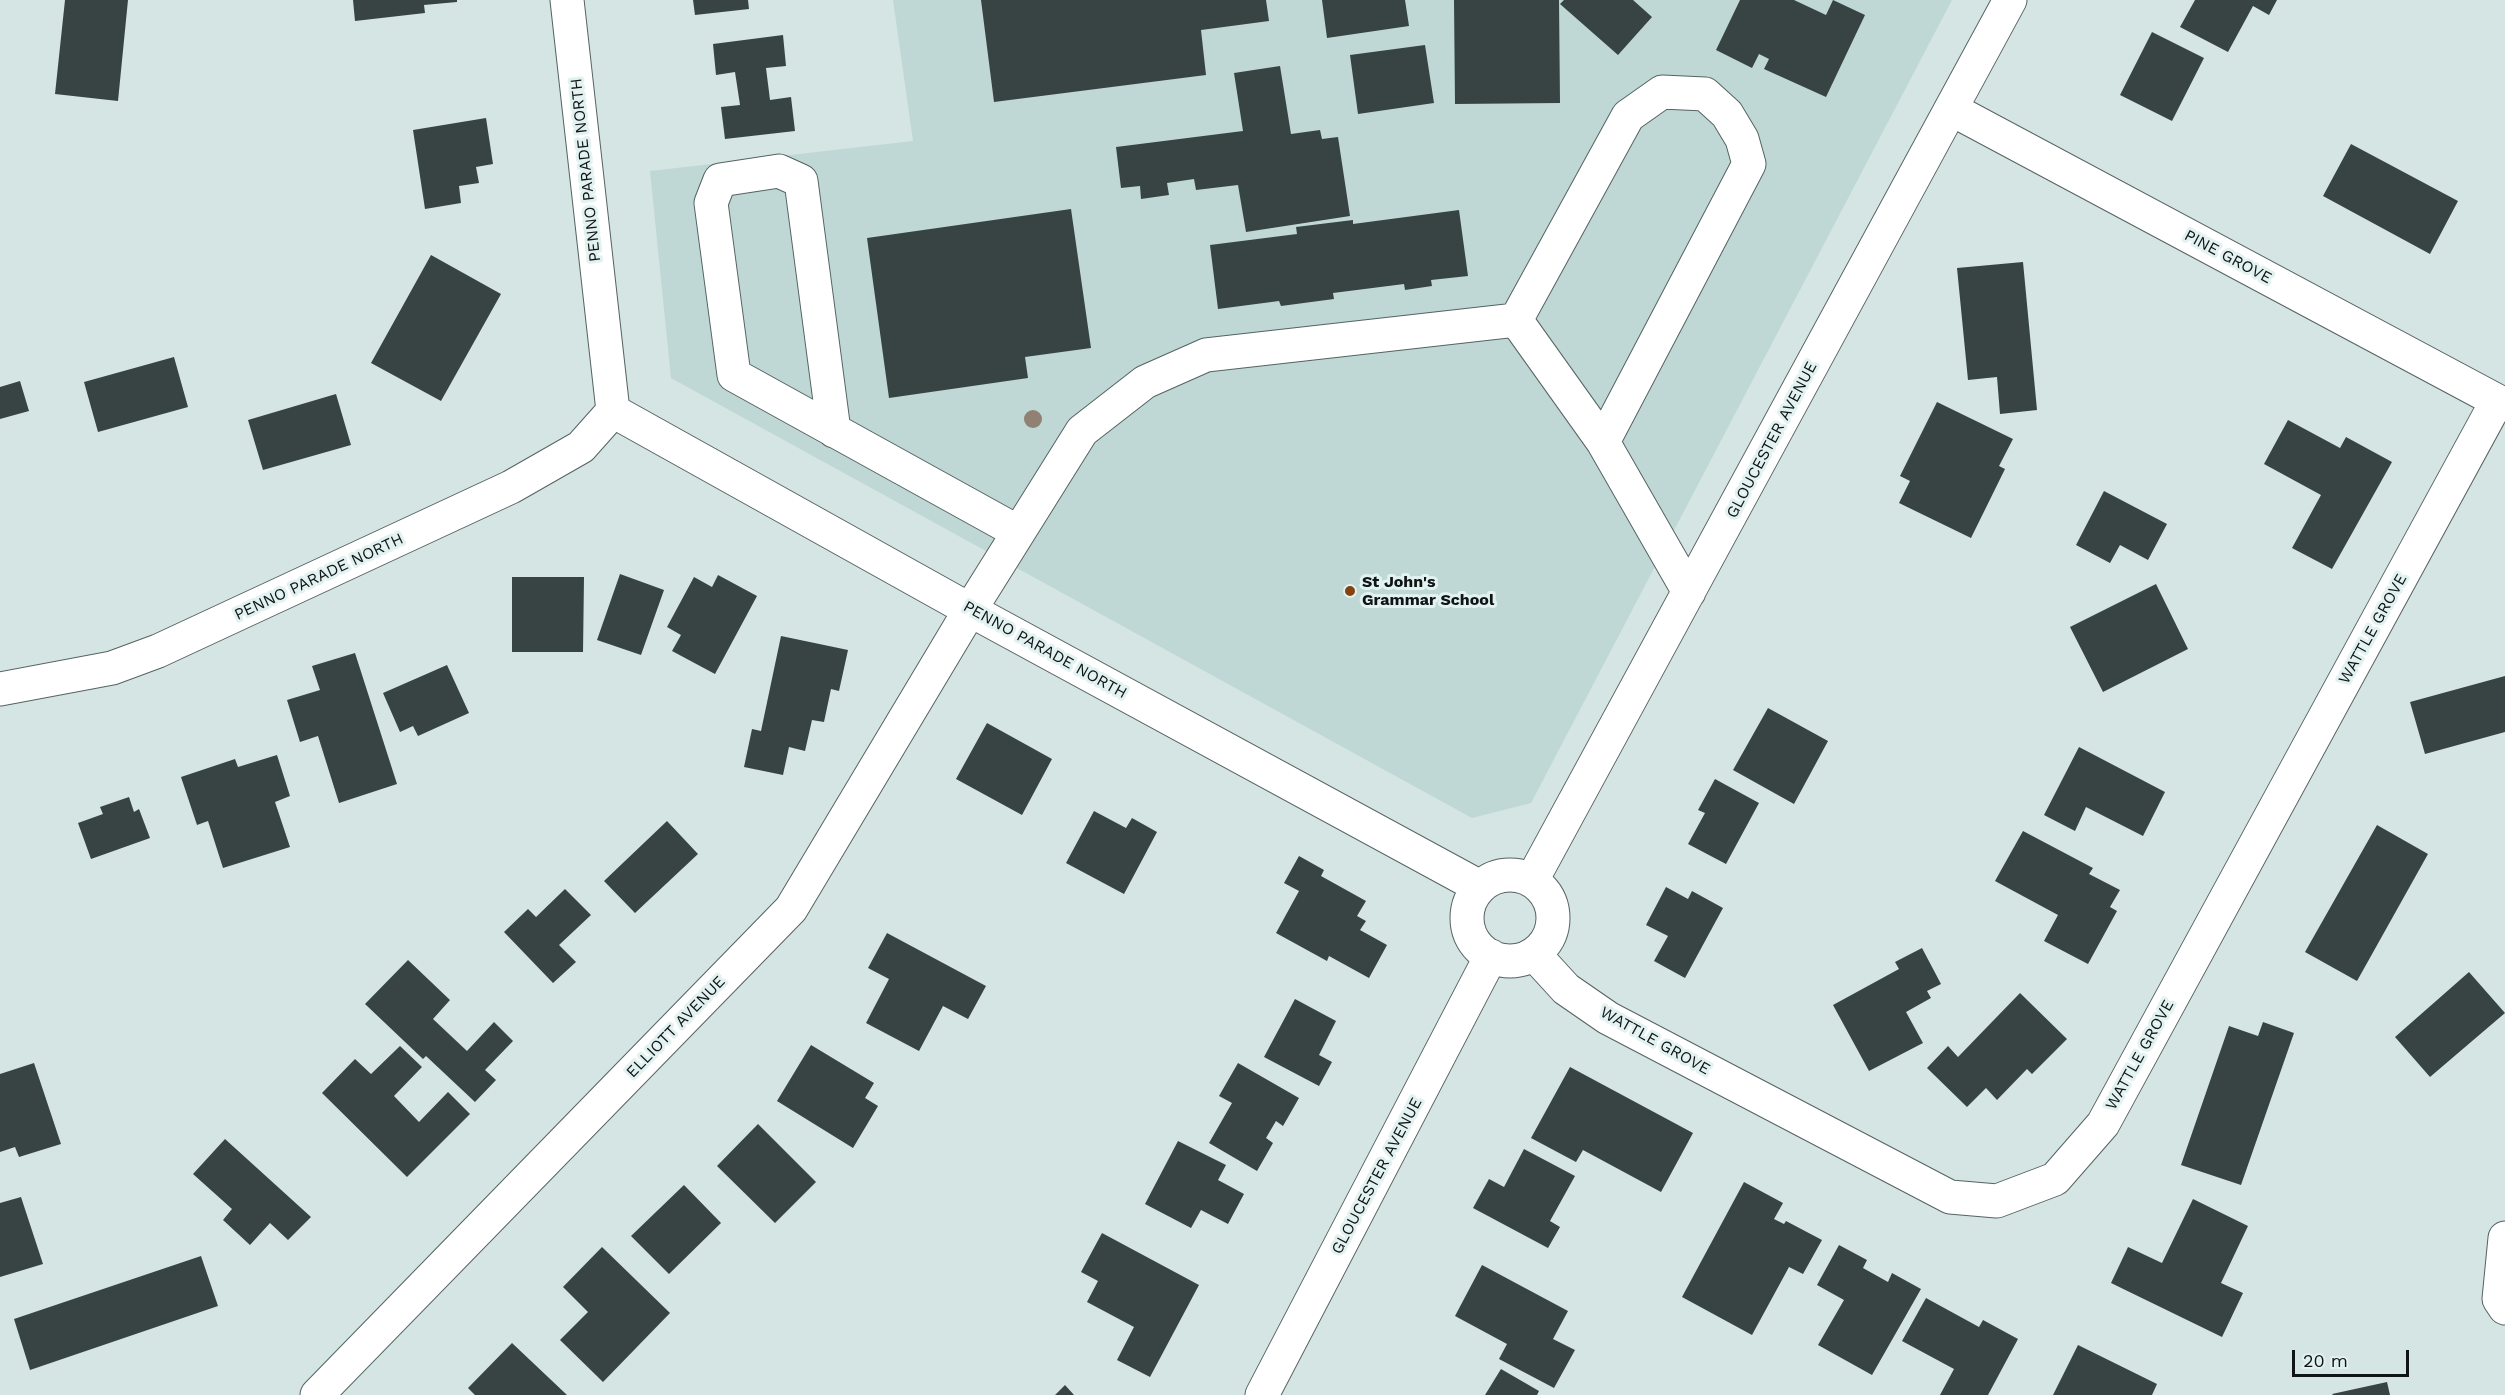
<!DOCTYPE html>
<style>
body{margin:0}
#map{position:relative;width:2505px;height:1395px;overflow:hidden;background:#d5e5e3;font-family:"Work Sans",sans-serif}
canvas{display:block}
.scale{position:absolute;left:2292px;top:1350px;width:117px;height:27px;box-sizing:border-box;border:3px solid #0f1414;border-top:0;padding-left:8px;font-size:18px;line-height:21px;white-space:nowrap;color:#0f1414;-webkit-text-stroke:4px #e2f2f0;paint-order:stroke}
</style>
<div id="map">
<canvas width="2505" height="1395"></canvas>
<div class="scale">20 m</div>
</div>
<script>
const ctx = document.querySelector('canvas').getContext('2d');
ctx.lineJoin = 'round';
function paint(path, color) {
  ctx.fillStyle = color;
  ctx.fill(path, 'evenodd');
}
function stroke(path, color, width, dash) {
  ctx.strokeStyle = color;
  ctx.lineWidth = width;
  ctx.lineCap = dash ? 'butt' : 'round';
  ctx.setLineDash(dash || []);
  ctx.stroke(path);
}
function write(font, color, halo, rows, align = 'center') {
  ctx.font = font + ' "Work Sans",sans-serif';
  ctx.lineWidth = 6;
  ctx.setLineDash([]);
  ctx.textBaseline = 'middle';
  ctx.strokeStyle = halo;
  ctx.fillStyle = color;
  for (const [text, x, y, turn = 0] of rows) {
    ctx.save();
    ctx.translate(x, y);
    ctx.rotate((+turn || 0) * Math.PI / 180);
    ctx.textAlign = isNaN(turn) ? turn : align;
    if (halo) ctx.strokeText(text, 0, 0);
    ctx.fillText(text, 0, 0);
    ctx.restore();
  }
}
paint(new Path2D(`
 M 893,0 L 1952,0 L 1531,803 L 1472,818 L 671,378 L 650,171 L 913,141 Z`), '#bfd8d5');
paint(new Path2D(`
 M 65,0 L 128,0 L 118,101 L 55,94 Z
 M 353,0 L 457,0 L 457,2 L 424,5 L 425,13 L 355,21 Z
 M 693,0 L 748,0 L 749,9 L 695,15 Z
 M 981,0 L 1266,0 L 1269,21 L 1201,30 L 1206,75 L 994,102 Z
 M 1322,0 L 1405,0 L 1409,26 L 1327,38 Z
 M 1454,0 L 1559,0 L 1560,103 L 1455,104 Z
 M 1564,0 L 1633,0 L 1652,17 L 1618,55 L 1560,4 Z
 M 1740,0 L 1794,0 L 1826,15 L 1833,0 L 1865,15 L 1826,97 L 1764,69 L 1769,59 L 1759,54 L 1752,68 L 1716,50 Z
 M 2195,0 L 2277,0 L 2269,15 L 2253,6 L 2228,52 L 2180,27 Z
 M 2152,32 L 2204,58 L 2172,121 L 2120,95 Z
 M 783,35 L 786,66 L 766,68 L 770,100 L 791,97 L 795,131 L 725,139 L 721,107 L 740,105 L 735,72 L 716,75 L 713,44 Z
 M 1425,45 L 1434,103 L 1358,114 L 1350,55 Z
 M 1280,66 L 1291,134 L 1320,130 L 1322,139 L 1338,137 L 1350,216 L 1246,232 L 1238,185 L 1196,190 L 1194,179 L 1167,183 L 1169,195 L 1141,199 L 1140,186 L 1121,188 L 1116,147 L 1243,131 L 1234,73 Z
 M 486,118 L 493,164 L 476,167 L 479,183 L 459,186 L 461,203 L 425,209 L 413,130 Z
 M 2351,144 L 2458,201 L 2430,254 L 2323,196 Z
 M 1071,209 L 1091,348 L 1025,357 L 1028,378 L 889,398 L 867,238 Z
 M 1459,210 L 1468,276 L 1431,280 L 1432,286 L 1405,290 L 1404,284 L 1333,293 L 1334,299 L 1281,306 L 1279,301 L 1218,309 L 1210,245 L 1297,234 L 1296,227 L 1353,220 L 1353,224 Z
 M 431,255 L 501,294 L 441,401 L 371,363 Z
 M 2023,262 L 2037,410 L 2000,414 L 1997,377 L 1968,380 L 1957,268 Z
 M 174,357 L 188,407 L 98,432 L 84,382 Z
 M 20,381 L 29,411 L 0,419 L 0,387 Z
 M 336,394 L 351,445 L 263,470 L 248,420 Z
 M 1937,402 L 2013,439 L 1999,466 L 2005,469 L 1971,538 L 1899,503 L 1910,481 L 1900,476 Z
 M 2288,420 L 2340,448 L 2346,437 L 2392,462 L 2332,569 L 2292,548 L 2321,495 L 2264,464 Z
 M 2104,491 L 2167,524 L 2148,560 L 2120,545 L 2110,563 L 2076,545 Z
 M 620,574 L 664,590 L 641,655 L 597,640 Z
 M 718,575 L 757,596 L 715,674 L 672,651 L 681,635 L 667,627 L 694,577 L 712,587 Z
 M 512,577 L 584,577 L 583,652 L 512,652 Z
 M 2156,584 L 2188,649 L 2103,692 L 2070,627 Z
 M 781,636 L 848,650 L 839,691 L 831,689 L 824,722 L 812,720 L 805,751 L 789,747 L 783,775 L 744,767 L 752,729 L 761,731 Z
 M 355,653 L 397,784 L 339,803 L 318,736 L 300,742 L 287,700 L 320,690 L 312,666 Z
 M 447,665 L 469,713 L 418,736 L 413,726 L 400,732 L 383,693 Z
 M 2505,676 L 2505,732 L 2425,754 L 2410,702 Z
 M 1768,708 L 1828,741 L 1794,804 L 1733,770 Z
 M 987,723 L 1052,759 L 1022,815 L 956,779 Z
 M 2079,747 L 2165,792 L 2143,836 L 2086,807 L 2075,831 L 2044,815 Z
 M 277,755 L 290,796 L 275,802 L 290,847 L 223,868 L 208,821 L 197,825 L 181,777 L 235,759 L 238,767 Z
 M 1715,779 L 1759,803 L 1726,864 L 1688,844 L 1705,813 L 1698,810 Z
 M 129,797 L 134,812 L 139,809 L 150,838 L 91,859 L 78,823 L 103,814 L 100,807 Z
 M 1094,811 L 1126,828 L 1132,818 L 1157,832 L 1124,894 L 1066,863 Z
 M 667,821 L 698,854 L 635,913 L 604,881 Z
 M 2377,825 L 2428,854 L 2357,981 L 2305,952 Z
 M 2023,831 L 2093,868 L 2089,874 L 2120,890 L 2110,907 L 2117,911 L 2088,964 L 2044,941 L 2058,915 L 1995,881 Z
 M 1299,856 L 1324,870 L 1321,876 L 1366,901 L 1357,916 L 1366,921 L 1360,930 L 1387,945 L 1369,978 L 1329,956 L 1327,961 L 1276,933 L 1299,891 L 1284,883 Z
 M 1666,887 L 1688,899 L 1692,891 L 1723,908 L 1685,978 L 1654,961 L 1668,936 L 1646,925 Z
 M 565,889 L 591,915 L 559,945 L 576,962 L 553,983 L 504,932 L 528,909 L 536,917 Z
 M 887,933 L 986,986 L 968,1019 L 943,1006 L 919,1051 L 866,1023 L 889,979 L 868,968 Z
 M 1922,948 L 1941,984 L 1927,991 L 1931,998 L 1906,1012 L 1923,1043 L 1869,1071 L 1833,1005 L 1899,969 L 1895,962 Z
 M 408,960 L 450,1000 L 433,1019 L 467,1051 L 494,1022 L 513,1041 L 485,1070 L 496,1080 L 475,1102 L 426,1056 L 423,1059 L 365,1004 Z
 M 2469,972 L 2505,1013 L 2430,1077 L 2395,1037 Z
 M 2020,993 L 2067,1039 L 2032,1074 L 2027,1069 L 1997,1100 L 1986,1088 L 1967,1107 L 1927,1068 L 1948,1046 L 1958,1057 Z
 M 1295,999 L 1336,1021 L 1319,1055 L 1332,1062 L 1319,1086 L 1264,1057 Z
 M 2263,1022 L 2294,1033 L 2241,1185 L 2181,1165 L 2229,1026 L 2258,1036 Z
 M 811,1045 L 874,1083 L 865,1098 L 878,1106 L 853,1148 L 777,1101 Z
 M 400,1046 L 422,1067 L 394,1096 L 419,1122 L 448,1092 L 470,1114 L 407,1177 L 322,1093 L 355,1059 L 371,1074 Z
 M 34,1063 L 61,1144 L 19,1157 L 15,1147 L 0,1152 L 0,1074 Z
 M 1238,1063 L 1299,1098 L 1283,1126 L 1276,1121 L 1266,1138 L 1273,1143 L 1257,1171 L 1209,1143 L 1232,1103 L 1219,1096 Z
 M 1570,1067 L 1693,1133 L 1661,1192 L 1583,1150 L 1576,1162 L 1531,1138 Z
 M 758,1124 L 816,1182 L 775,1223 L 717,1166 Z
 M 225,1139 L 311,1217 L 288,1240 L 270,1223 L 250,1245 L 223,1220 L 232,1209 L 193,1174 Z
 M 1178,1141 L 1226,1165 L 1218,1180 L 1244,1194 L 1228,1224 L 1201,1210 L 1191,1228 L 1145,1204 Z
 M 1524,1149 L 1575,1176 L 1550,1221 L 1560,1227 L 1548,1248 L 1473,1208 L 1489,1179 L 1504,1187 Z
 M 1744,1182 L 1783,1203 L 1774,1219 L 1784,1224 L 1786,1221 L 1822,1240 L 1803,1274 L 1789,1267 L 1752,1335 L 1682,1297 Z
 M 684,1185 L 721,1223 L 669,1274 L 631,1236 Z
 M 21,1197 L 43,1264 L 0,1277 L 0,1203 Z
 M 2193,1199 L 2248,1226 L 2221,1283 L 2243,1293 L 2222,1337 L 2111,1283 L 2128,1247 L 2162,1263 Z
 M 1102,1233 L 1199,1285 L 1150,1377 L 1117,1360 L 1134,1327 L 1087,1302 L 1098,1281 L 1081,1272 Z
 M 1839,1245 L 1867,1260 L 1863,1268 L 1888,1282 L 1892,1273 L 1921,1289 L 1872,1375 L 1818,1345 L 1844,1300 L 1817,1285 Z
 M 602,1247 L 670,1313 L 603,1382 L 560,1340 L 588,1312 L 563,1287 Z
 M 201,1256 L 218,1306 L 30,1370 L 14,1319 Z
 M 1482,1265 L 1568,1311 L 1553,1339 L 1575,1350 L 1554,1388 L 1499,1359 L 1507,1344 L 1455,1316 Z
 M 1926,1298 L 1979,1327 L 1983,1320 L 2018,1339 L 1988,1395 L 1940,1395 L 1954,1369 L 1902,1341 Z
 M 512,1343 L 567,1395 L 475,1395 L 468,1388 Z
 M 2078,1345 L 2157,1384 L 2152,1395 L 2053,1395 Z
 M 1501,1369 L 1539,1391 L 1537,1395 L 1485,1395 Z
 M 2387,1382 L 2390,1395 L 2333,1395 L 2332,1394 Z
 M 1065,1385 L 1074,1395 L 1055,1395 Z`), '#374443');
const minor = new Path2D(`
 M 567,0 L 613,411
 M 1951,109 L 2505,405
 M 834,431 L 801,181 L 779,171 L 720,180 L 711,203 L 734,375 L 1018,532
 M 1603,442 L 1749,164 L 1742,139 L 1727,114 L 1705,94 L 1662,92 L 1628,116 L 1516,320 L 1603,442 L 1689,592
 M 0,689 L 112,668 L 158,651 L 511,487 L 581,447 L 613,411 L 970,610 L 1480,887
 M1467 918a43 43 0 1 1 86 0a43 43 0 1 1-86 0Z
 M 1532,880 L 2010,0
 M 1534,954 L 1566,989 L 1608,1018 L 1950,1197 L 1997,1201 L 2055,1179 L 2103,1124 L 2497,401
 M 2505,1238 L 2499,1299 L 2505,1308
 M 317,1395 L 791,909 L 970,610 L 1082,431 L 1145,382 L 1206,355 L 1516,320
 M 1262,1395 L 1491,956`);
stroke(minor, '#556362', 35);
stroke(minor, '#fff', 33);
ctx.fillStyle = '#908172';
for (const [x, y] of [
 [1033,419]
]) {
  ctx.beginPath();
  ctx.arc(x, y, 9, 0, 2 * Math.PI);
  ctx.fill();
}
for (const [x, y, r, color] of [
 [1350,591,6,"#844211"]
]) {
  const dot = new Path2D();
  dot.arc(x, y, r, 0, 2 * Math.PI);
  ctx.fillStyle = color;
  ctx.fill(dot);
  stroke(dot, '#e2f2f0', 2);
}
write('16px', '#0f1414', '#e2f2f0', [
 ["PENNO PARADE NORTH",586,170,-96],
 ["PINE GROVE",2228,257,28],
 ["GLOUCESTER AVENUE",1772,440,-62],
 ["PENNO PARADE NORTH",319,577,-25],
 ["WATTLE GROVE",2373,629,-61],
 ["PENNO PARADE NORTH",1045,650,29],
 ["ELLIOTT AVENUE",676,1027,-46],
 ["WATTLE GROVE",1655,1041,29],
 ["WATTLE GROVE",2140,1055,-61],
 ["GLOUCESTER AVENUE",1377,1176,-62]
]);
write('bold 16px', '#0f1414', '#e2f2f0', [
 ["St John's",1362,582],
 ["Grammar School",1362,600]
], 'left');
</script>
